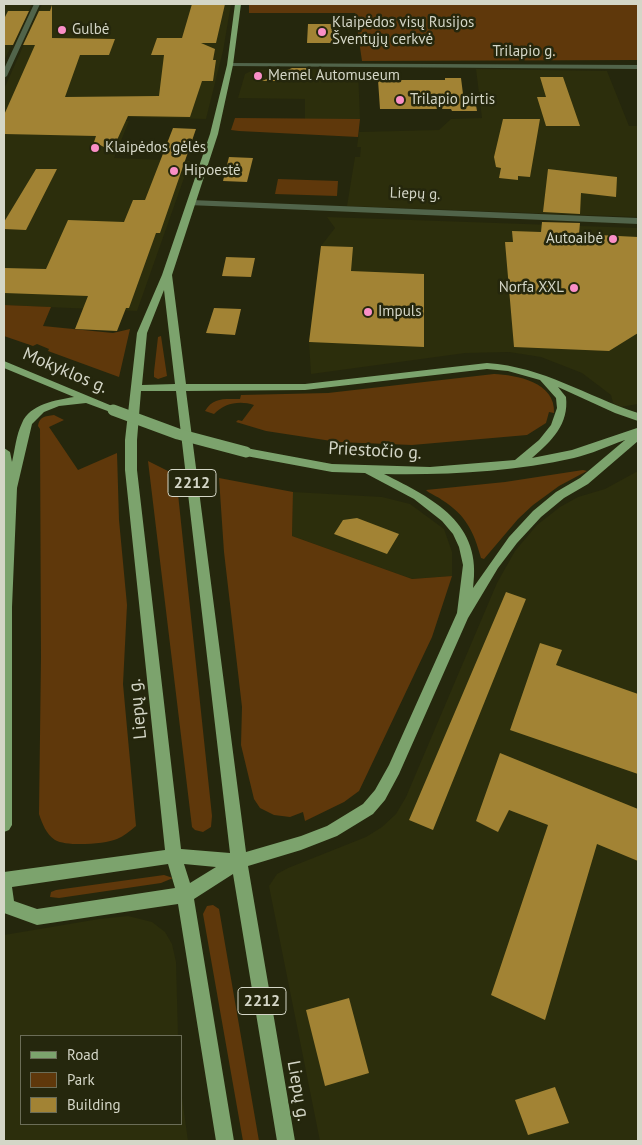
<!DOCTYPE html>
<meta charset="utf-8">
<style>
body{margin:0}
#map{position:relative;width:642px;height:1145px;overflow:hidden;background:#25270d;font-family:"PT Sans",sans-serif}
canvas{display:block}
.frame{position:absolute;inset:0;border:5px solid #d4d6c7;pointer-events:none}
.legend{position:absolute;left:20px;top:1035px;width:162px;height:90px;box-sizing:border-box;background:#25270d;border:1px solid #6b6d57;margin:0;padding:6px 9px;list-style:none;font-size:15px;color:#d4d6c7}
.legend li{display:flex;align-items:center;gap:10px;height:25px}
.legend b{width:25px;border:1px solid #6b6d57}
</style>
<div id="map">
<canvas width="642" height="1145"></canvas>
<div class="frame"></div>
<ul class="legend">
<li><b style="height:6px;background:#7ca36d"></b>Road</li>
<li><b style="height:14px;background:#5f380b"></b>Park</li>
<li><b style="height:14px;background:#a28334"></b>Building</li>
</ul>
</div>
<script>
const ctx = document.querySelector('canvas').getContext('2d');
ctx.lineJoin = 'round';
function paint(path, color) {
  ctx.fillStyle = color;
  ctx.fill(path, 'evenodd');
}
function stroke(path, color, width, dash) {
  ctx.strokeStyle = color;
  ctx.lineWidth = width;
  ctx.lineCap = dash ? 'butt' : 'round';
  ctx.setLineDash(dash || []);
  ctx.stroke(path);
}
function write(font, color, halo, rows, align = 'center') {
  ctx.font = font + ' "PT Sans",sans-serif';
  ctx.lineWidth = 5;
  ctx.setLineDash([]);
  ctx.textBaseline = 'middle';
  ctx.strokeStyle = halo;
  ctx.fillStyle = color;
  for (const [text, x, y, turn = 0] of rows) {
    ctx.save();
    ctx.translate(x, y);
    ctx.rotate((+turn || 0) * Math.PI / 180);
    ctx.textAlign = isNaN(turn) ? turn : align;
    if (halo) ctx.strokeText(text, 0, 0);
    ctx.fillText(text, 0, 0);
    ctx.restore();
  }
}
paint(new Path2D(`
 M 4,4 L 32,4 L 4,61 Z
 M 42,4 L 231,4 L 223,51 L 206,119 L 4,114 L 4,89 Z
 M 290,69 L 358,70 L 360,119 L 305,119 L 305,99 L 238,98 L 245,74 L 253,70 Z
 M 476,69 L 607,71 L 629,126 L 638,126 L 638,217 L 347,206 L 355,157 L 360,157 L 361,147 L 357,147 L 359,132 L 439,130 L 451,119 L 482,118 Z
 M 4,119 L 129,121 L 114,158 L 190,161 L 137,311 L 4,305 Z
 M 327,217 L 638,228 L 638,404 L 620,407 L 613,403 L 611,395 L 582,373 L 541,357 L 509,352 L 465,353 L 311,374 L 309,342 L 321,246 L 335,228 Z
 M 638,471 L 638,1141 L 320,1141 L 269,886 L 277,874 L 288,868 L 366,837 L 382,827 L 396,814 L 406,797 L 497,583 L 515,551 L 537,525 L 560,507 L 578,497 L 605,489 Z
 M 293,492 L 382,497 L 410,504 L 444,529 L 452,552 L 452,576 L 412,579 L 292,536 Z
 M 128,916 L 152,922 L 165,932 L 172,944 L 176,962 L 178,1036 L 21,1036 L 21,1124 L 181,1124 L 181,1090 L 188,1141 L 4,1141 L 4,935 L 99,919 Z`), '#2c2e0c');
paint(new Path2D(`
 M 249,4 L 638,4 L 638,60 L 362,61 L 355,13 L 249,13 Z
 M 235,118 L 360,119 L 358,137 L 239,131 L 231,130 Z
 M 278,179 L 338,181 L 337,196 L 275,194 Z
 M 4,305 L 51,307 L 43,326 L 113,333 L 130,329 L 119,377 L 48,351 L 49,349 L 37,344 L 33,346 L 4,336 Z
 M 161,336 L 167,376 L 158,379 L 154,377 L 154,372 L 158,337 Z
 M 494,374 C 516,375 556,382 554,413 L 549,412 L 546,423 L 527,435 L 412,445 L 338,442 L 266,431 L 236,422 L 238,420 L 242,421 L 254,405 C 240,400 224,403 214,414 L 205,411 C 213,397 225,399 240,399 L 241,395 L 328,393 Z
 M 54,415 L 64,420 L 49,427 L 78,470 L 117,453 L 119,520 L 127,605 L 123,684 L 136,826 C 130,831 124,836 117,839 C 105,844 67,847 55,840 C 46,834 42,823 39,814 L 41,657 L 40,429 L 38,426 C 39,417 45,416 54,415 Z
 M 148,461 L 176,475 L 212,816 L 211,827 L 203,832 L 195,830 L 192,827 Z
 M 583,470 L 587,471 L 559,486 L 533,505 L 518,519 L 484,559 L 481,558 C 474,532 466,515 442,500 C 437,496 430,494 426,490 L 505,482 Z
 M 219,478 L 293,492 L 292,536 L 412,579 L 452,576 L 432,637 L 359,791 L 344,802 L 305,821 L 303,812 L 290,817 L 274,815 L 260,808 L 254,799 L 241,745 L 242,707 L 224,552 Z
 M 164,875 L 173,878 L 161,883 L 59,898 L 50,897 L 51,892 L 56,890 Z
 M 213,905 L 219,909 L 259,1141 L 243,1141 L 203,914 L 207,906 Z`), '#5f380b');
paint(new Path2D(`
 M 192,4 L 225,4 L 216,43 L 201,43 L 215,49 L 213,60 L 216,60 L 213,81 L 202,81 L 190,117 L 128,116 L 112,151 L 94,142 L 96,136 L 4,134 L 4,115 L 35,45 L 23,45 L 39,11 L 50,11 L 52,5 L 52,38 L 115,39 L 109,55 L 80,55 L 65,97 L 159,96 L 164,55 L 151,55 L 157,38 L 182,38 Z
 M 8,11 L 29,11 L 13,45 L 4,45 L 4,19 Z
 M 308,24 L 335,24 L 335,43 L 307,43 Z
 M 292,68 L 310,68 L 309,78 L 300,81 L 262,81 Z
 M 540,77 L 563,77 L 580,126 L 546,126 L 537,97 L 546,97 Z
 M 445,78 L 461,78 L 463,94 L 474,94 L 477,111 L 452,111 L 451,109 L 380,109 L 378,80 L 445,80 Z
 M 503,119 L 540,119 L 530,177 L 518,176 L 518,180 L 499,178 L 501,168 L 496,167 L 494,157 Z
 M 173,128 L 196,129 L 160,233 L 156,233 L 129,308 L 126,308 L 117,331 L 75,329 L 88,296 L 4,293 L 4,268 L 46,269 L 68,220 L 124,222 L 133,200 L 145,200 Z
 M 229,157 L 253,158 L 247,182 L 223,181 Z
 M 36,169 L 57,169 L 26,230 L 4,229 L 4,222 Z
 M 548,169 L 617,177 L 616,197 L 581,193 L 580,214 L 543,212 Z
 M 542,222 L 580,223 L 579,234 L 638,237 L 638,333 L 609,351 L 514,347 L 505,242 L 513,242 L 512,231 L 541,232 Z
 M 321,246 L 353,247 L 351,271 L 424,274 L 424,347 L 309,342 Z
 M 226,257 L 255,258 L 251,277 L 222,276 Z
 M 214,308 L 241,309 L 235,335 L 206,333 Z
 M 357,518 L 399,534 L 387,554 L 334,534 L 343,520 Z
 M 506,592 L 526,599 L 433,830 L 409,820 Z
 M 540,643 L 562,650 L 556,665 L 638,694 L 638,774 L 510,730 Z
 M 500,753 L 638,809 L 638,861 L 597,844 L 545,1020 L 491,995 L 548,825 L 509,810 L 498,832 L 476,821 Z
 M 349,998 L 369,1073 L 325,1086 L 306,1010 Z
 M 555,1087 L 569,1123 L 528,1135 L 515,1100 Z`), '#a28334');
paint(new Path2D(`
 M 34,4 L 40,4 L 7,76 L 4,78 L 4,69 Z
 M 230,63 L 638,65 L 638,69 L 228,66 L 227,65 Z
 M 191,200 L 638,218 L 638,224 L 188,205 L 187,203 Z`), '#51644a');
paint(new Path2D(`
 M 235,4 L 241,4 L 233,65 L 218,134 L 172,275 L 186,384 L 305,384 L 487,363 C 544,367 586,396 638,413 L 638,421 L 615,413 L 558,387 L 566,397 C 569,424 552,441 532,458 L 572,450 L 637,428 L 638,441 L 588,484 L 564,498 L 541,517 L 517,543 L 498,568 L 468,618 L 399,774 L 385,800 L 373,814 L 337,836 L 301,850 L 248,866 L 295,1141 L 277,1141 L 233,874 L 194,899 L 234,1141 L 216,1141 L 178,904 L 37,925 L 4,913 L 4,872 L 165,850 L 125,470 L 125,440 L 137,333 L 162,275 L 210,134 L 227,65 ZM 164,290 L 175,384 L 142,385 L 147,333 ZM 487,369 L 508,371 L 540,380 L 556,398 L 557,408 L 551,425 L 539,440 L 515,460 L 430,467 L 332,464 L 246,448 L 240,452 L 246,456 L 332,472 L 365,473 L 414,499 L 442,521 L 453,534 L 459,547 L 463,565 L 457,613 L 389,765 L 375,790 L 363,804 L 327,826 L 301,836 L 246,852 L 186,391 L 305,390 ZM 141,391 L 176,391 L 230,853 L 181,849 L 137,470 L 137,440 ZM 625,440 L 580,478 L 556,492 L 533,511 L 509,537 L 473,588 C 483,523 434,499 384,474 C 447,475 513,472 574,458 C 591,454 608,446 625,440 ZM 168,864 L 175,888 L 37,909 L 14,901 L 12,887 ZM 184,864 L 216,867 L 190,883 Z
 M 4,361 L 117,408 L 118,410 L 113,413 L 86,403 L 59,406 L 44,412 L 32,424 L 17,488 L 12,607 L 12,825 L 9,830 L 4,832 L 4,519 C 5,495 4,472 4,448 L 10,452 L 12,462 C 15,450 16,435 22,423 C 30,404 56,400 74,397 L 4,368 Z`), '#7ca36d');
stroke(new Path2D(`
 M 113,410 L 178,434 L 246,452`), '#7ca36d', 11);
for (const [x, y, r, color] of [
 [62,30,5,"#fa8fc6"],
 [322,32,5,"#fa8fc6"],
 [258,76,5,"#fa8fc6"],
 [400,100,5,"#fa8fc6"],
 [95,148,5,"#fa8fc6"],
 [174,171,5,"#fa8fc6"],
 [613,239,5,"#fa8fc6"],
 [574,288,5,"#fa8fc6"],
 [368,312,5,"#fa8fc6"]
]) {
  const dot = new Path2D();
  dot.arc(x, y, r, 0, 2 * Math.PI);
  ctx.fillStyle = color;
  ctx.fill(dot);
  stroke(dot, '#25270d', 2);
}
write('15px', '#d4d6c7', '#25270d', [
 ["Klaipėdos visų Rusijos",332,23],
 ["Šventųjų cerkvė",332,40],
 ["Gulbė",72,30],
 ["Memel Automuseum",268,76],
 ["Trilapio pirtis",410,100],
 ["Klaipėdos gėlės",105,148],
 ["Hipoestė",184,171],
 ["Autoaibė",603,239,"right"],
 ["Norfa XXL",564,288,"right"],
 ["Impuls",378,312]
], 'left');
write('15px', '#d4d6c7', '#25270d', [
 ["Trilapio g.",524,52],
 ["Liepų g.",415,194,2]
]);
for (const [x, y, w] of [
 [192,483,48],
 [262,1001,48]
]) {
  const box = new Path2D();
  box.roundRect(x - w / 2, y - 13.5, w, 27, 4);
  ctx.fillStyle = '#25270d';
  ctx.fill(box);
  stroke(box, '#d4d6c7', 1);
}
write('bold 16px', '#d4d6c7', null, [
 ["2212",192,483],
 ["2212",262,1001]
]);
write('18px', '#d4d6c7', '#25270d', [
 ["Mokyklos g.",65,371,23],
 ["Priestočio g.",375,451,3],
 ["Liepų g.",138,709,-96],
 ["Liepų g.",298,1091,80]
]);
</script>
